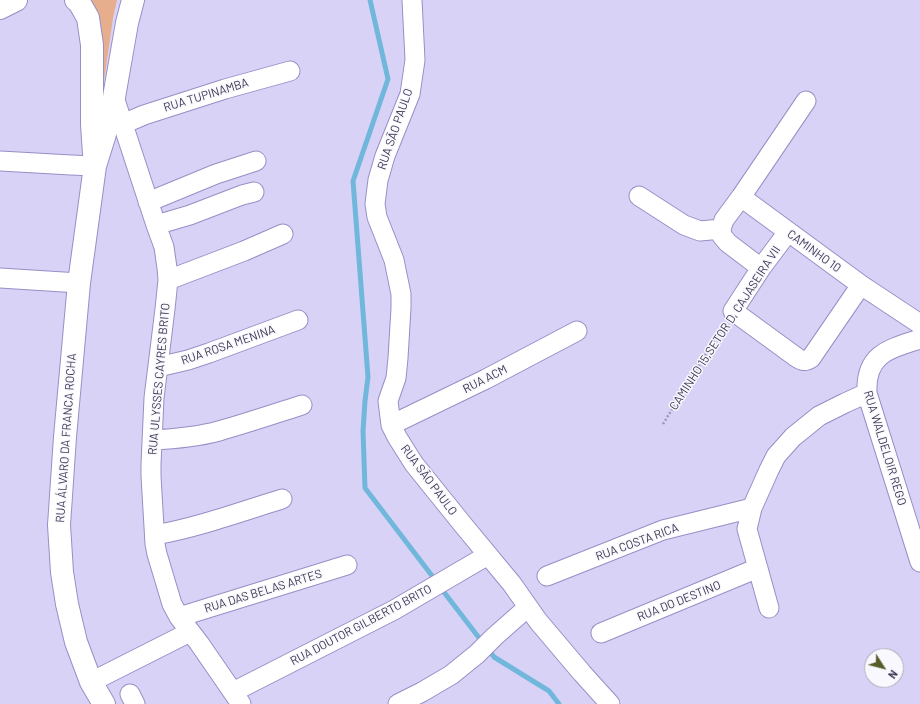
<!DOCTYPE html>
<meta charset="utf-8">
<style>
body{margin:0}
#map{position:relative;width:920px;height:704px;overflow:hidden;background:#d8d3f6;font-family:Barlow,sans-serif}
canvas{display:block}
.north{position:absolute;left:864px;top:648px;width:40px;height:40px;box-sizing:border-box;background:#f9f8fe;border:1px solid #adabb8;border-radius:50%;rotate:126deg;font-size:11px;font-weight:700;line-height:16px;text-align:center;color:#3c3850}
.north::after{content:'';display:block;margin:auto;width:14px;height:18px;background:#585c29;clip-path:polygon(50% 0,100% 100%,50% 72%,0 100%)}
</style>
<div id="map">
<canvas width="920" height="704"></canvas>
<div class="north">N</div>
</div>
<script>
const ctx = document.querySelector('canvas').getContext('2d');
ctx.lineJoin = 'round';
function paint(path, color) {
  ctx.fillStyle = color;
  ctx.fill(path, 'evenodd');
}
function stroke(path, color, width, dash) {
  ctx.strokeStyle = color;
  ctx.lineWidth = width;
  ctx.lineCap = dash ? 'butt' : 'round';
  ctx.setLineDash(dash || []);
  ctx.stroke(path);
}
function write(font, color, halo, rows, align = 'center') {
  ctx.font = font + ' Barlow,sans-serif';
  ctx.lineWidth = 3;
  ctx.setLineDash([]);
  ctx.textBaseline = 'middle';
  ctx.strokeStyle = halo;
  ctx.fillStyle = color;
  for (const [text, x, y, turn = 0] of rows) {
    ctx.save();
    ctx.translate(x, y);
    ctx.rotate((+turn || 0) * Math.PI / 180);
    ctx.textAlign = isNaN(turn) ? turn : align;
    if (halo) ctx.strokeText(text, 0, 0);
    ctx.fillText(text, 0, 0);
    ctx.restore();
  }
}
paint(new Path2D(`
 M 90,0 L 117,0 L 113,18 L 102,95 Z`), '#e6ae8d');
stroke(new Path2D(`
 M 370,0 L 388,79 L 353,181 L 368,377 L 365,401 L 363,431 L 365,488 L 436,581
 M 440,587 L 483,643
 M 488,649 L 494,657 L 549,691 L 559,704`), '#71b7dc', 5);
const minor = new Path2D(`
 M 412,0 L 415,60 L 410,94 L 385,156 L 378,180 L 375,204 L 377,217 L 394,260 L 401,294 L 401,308 L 398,358 L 396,378 L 388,401 L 391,425 L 397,437 L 414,464 L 464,526 L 512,584 L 538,621 L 582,673 L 610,704
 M 114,97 L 156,225 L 164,247 L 167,268 L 168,280 L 165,309 L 154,398 L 151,464 L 151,476 L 155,544 L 157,554 L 172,604 L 179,617 L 199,643 L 241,704
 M 123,124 L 144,115 L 225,89 L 290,71
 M 0,161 L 71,165 L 95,166
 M 639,196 L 684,225 L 700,231 L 721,229
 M 741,197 L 861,285 L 920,324
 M 148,202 L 216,174 L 256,161
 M 156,225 L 190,215 L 242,195 L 254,192
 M 721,229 L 724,220 L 741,197 L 806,101
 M 721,229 L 722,236 L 728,243 L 761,268
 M 788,232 L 761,268 L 733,311 L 796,357 C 802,361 805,362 811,358 L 861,285
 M 0,278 L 79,283
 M 168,280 L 244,251 L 283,234
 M 920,339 C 889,349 865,354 867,393 L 920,562
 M 158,367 L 188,360 L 209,353 L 298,320
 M 391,425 L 486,379 L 577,331
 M 152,440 C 174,439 197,437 219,431 C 247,423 274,414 302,405
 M 155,535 C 199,527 240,512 282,499
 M 547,576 L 663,530 L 752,508
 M 769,608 L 747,529 L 752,508 L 769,470 L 776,456 L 793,437 L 819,416 L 845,403 L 867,393
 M 179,617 L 347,565
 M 601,633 L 758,568
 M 91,682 L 190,632
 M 233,692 L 394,610 L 488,555
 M 130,694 L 135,704
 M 398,704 L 422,692 L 451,675 L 477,654 L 494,637 L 528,607`);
const major = new Path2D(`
 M 76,0 L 79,2 L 88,18 L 92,45 L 92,124 L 94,154
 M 0,8 L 16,0
 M 104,704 L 91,682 L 76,642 L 67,604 L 62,572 L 59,525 L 65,437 L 79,283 L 95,166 L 105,134 L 114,97 L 127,23 L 133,0`);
stroke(minor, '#988ec6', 21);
stroke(major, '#988ec6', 24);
stroke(new Path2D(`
 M 663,424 L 723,326`), '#9c98b6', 2.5, [2, 2]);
stroke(minor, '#fff', 19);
stroke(major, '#fff', 22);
write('12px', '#3c3850', '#f9f8fe', [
 ["RUA TUPINAMBA",206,95,-17],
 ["RUA SÃO PAULO",395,129,-71],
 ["CAMINHO 10",814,251,36],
 ["CAMINHO 15,SETOR D, CAJASEIRA VII",725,328,-57],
 ["RUA ROSA MENINA",228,345,-19],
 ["RUA ULYSSES CAYRES BRITO",159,379,-85],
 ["RUA ACM",485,379,-27],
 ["RUA ÁLVARO DA FRANCA ROCHA",66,438,-86],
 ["RUA WALDELOIR REGO",885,448,73],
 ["RUA SÃO PAULO",429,480,53],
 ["RUA COSTA RICA",637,542,-20],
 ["RUA DAS BELAS ARTES",263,591,-17],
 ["RUA DO DESTINO",679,601,-22],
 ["RUA DOUTOR GILBERTO BRITO",361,625,-28]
]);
</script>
